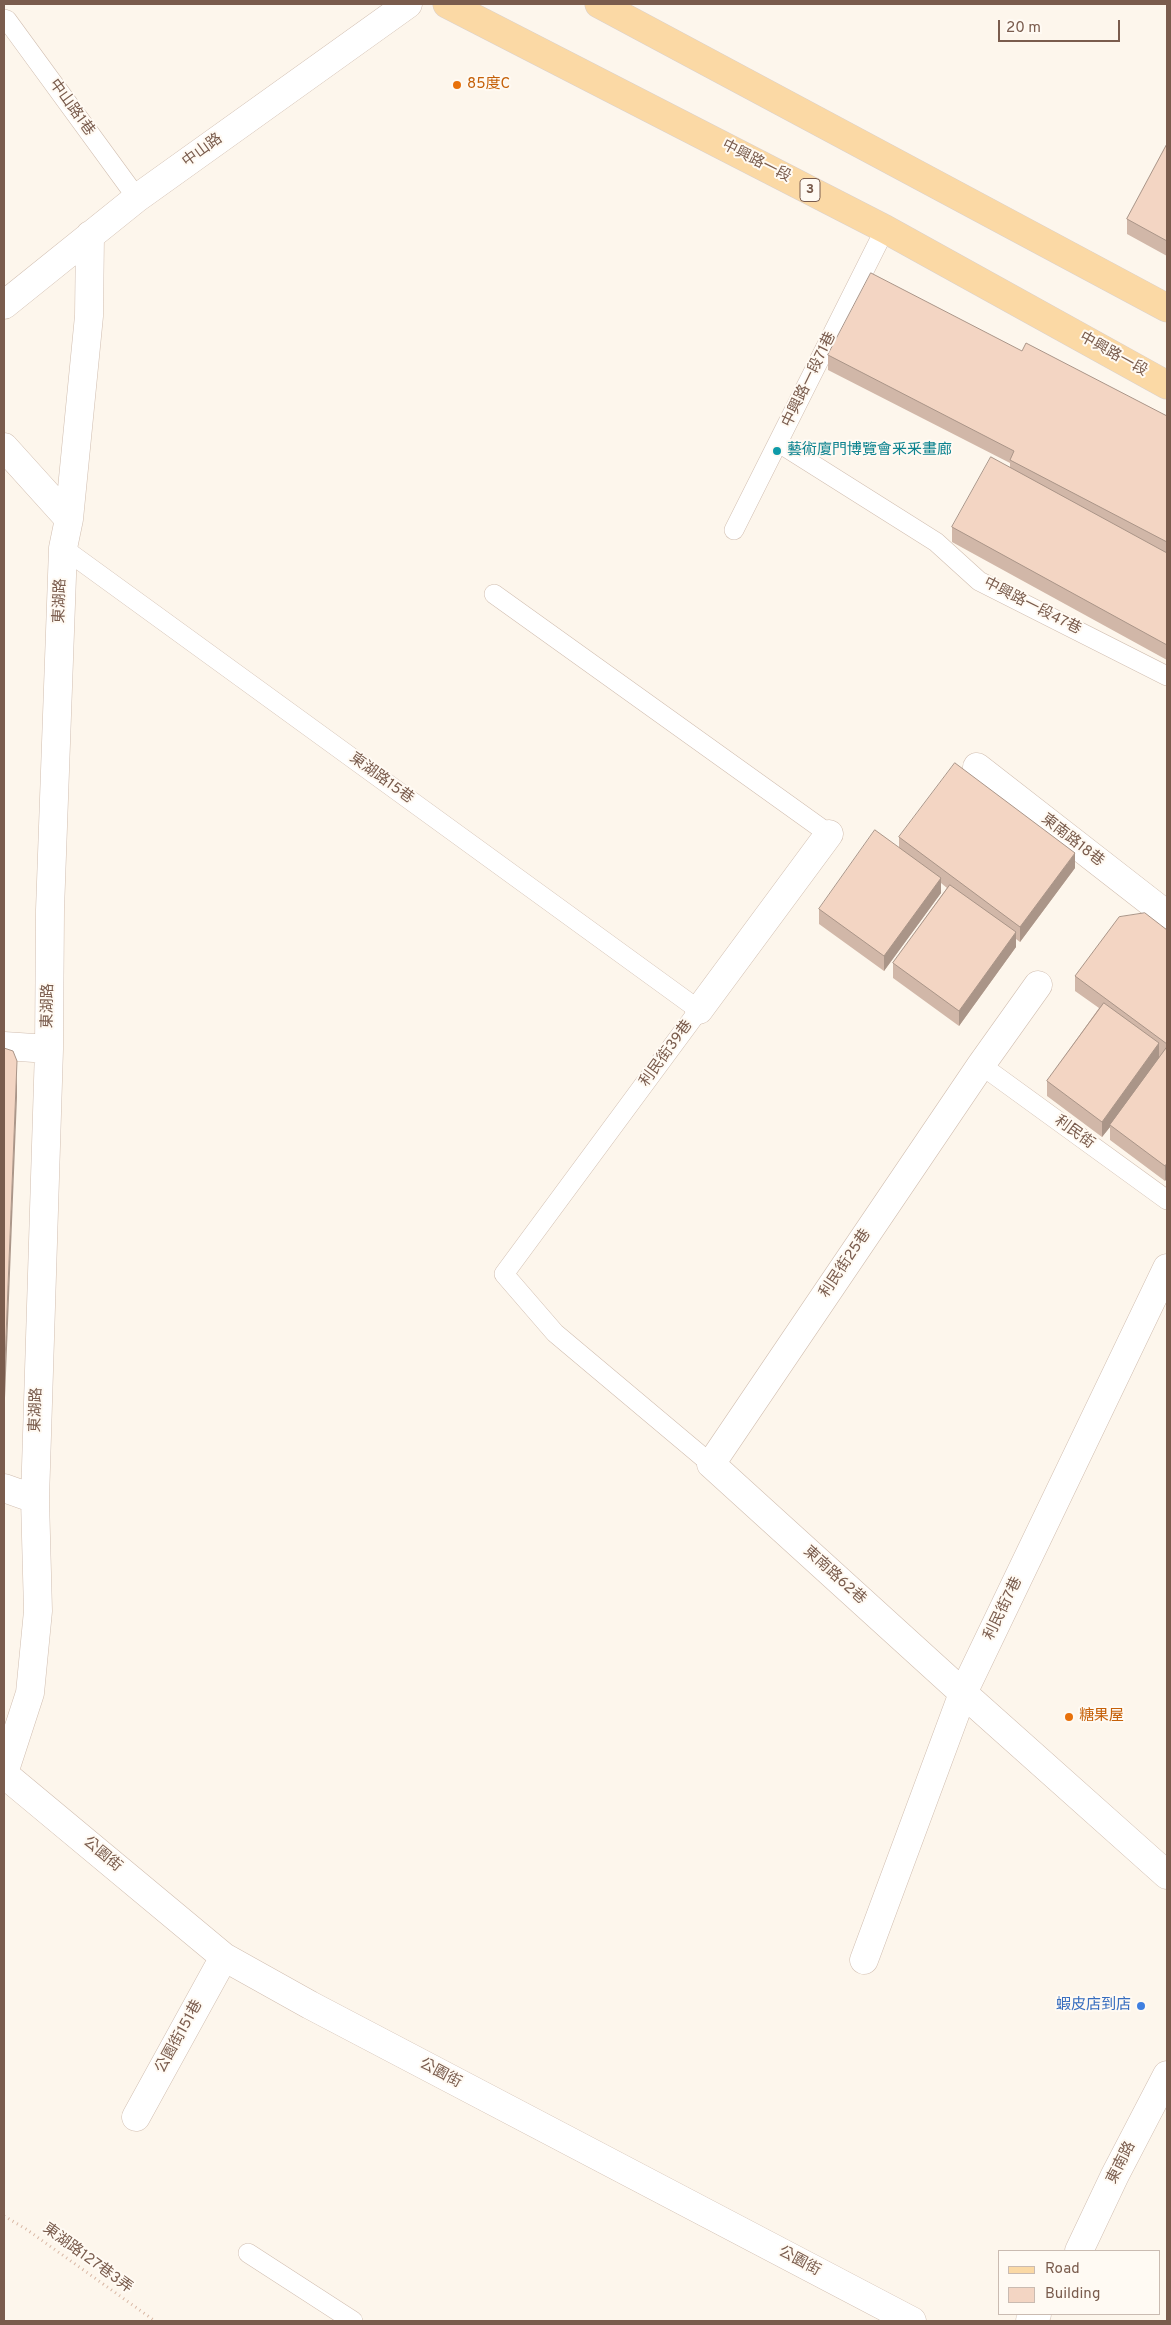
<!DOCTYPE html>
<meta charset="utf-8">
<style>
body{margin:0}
#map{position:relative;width:1171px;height:2325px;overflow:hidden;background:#fdf6ec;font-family:Overpass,sans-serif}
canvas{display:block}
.frame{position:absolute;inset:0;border:5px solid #7a5c4d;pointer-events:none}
.legend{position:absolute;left:998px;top:2250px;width:162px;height:65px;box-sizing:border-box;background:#fffaf3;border:1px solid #cabbb1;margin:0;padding:6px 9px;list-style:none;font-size:15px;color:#7a5c4d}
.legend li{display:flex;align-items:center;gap:10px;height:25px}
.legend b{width:25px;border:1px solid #cabbb1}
.scale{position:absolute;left:998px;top:20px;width:122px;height:22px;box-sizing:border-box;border:2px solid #7a5c4d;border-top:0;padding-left:6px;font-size:15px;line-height:18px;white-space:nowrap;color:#7a5c4d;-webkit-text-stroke:4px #fffaf3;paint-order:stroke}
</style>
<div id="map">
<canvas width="1171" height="2325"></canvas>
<div class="frame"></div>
<ul class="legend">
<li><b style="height:6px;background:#fbd9a5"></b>Road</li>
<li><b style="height:14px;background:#f3d5c3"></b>Building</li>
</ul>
<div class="scale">20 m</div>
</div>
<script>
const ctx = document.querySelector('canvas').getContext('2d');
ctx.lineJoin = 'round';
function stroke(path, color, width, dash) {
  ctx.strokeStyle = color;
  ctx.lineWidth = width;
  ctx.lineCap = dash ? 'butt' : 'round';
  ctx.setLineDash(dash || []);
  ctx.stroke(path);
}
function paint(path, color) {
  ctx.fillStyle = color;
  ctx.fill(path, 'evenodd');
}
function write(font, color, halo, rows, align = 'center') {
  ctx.font = font + ' Overpass,"Noto Sans TC",sans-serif';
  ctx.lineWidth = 4;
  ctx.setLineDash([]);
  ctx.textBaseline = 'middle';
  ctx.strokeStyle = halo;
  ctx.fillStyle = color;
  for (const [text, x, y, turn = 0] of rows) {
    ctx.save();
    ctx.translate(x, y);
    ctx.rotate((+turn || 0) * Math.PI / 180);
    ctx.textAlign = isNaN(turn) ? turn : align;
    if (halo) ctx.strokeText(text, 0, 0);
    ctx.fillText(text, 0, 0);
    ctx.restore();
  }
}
const service = new Path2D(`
 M 4,19 L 7,20 L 137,198
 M 779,443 L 936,542 L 979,581 L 1167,676
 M 734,530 L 885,229
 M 63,548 L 699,1010 L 504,1274 L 555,1333 L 711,1464
 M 494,594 L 829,834
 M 981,1065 L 1167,1200
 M 248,2253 L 353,2321`);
const minor = new Path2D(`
 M 4,305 L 137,198 L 408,4
 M 4,447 L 69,519
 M 977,767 L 1167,915
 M 1038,985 L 981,1065 L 711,1464 L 963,1693 L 1167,1875
 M 699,1010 L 829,834
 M 4,1046 L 49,1049
 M 4,1488 L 35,1499
 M 4,1773 L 30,1693 L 38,1611 L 35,1499 L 49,1049 L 50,910 L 63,548 L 69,519 L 89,316 L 90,235
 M 4,1774 L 224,1957 L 310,2005 L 912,2321
 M 864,1960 L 963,1693 L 1167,1268
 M 136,2117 L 224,1957`);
const tertiary = new Path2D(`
 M 1079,2251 L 1115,2175 L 1167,2075
 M 1030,2321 L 1037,2314`);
const primary = new Path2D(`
 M 447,4 L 885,229 L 1167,385
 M 599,4 L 1167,308`);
stroke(service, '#d1beb0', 20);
stroke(minor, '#d1beb0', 29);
stroke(tertiary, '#d1beb0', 29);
stroke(primary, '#dad1cd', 29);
stroke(new Path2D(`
 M 4,2216 L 26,2229 L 155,2321`), '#d9b8a5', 3, [1, 4]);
stroke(service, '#fff', 19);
stroke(minor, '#fff', 28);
stroke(tertiary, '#fff', 28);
stroke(primary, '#fbd9a5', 28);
paint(new Path2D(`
 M 1167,144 L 1167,256 L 1127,234 L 1127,219 Z
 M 1022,351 L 1167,416 L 1167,660 L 952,542 L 952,527 L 1010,467 L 1010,463 L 828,370 L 828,355 Z
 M 899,837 L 1075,868 L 1020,942 L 1016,939 L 1016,947 L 959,1026 L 893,978 L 893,963 L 947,888 L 941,883 L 941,893 L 884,971 L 819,924 L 819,909 L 899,848 Z
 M 1167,930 L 1167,1178 L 1165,1181 L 1110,1140 L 1110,1127 L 1102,1137 L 1047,1096 L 1047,1081 L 1099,1008 L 1075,991 L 1075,976 Z`), '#d1b7a8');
paint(new Path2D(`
 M 1075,853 L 1075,868 L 1020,942 L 1020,927 Z
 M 941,878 L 941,893 L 884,971 L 884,956 Z
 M 1016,932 L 1016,947 L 959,1026 L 959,1011 Z
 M 1159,1043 L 1159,1058 L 1110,1125 L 1110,1127 L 1102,1137 L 1102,1122 Z
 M 17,1061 L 17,1097 L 4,1423 L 4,1387 Z
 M 1167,1163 L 1167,1178 L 1165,1181 L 1165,1166 Z`), '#aa9588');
const building = new Path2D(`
 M 1167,144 L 1167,241 L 1127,219 Z
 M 871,273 L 1022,351 L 1026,343 L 1167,416 L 1167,542 L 1010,460 L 1014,451 L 828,355 Z
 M 991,457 L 1167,553 L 1167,645 L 952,527 Z
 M 955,763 L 1075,853 L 1020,927 L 899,837 Z
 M 875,830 L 941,878 L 884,956 L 819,909 Z
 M 950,885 L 1016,932 L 959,1011 L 893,963 Z
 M 1145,913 L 1167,930 L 1167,1044 L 1075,976 L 1119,917 Z
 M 1104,1003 L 1159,1043 L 1102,1122 L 1047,1081 Z
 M 1167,1047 L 1167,1163 L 1165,1166 L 1110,1125 Z
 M 4,1048 L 13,1051 L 17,1061 L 4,1387 Z`);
paint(building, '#f3d5c3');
stroke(building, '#aa9588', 1);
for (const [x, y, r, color] of [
 [457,85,5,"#e8710a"],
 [777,451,5,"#0f9aa8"],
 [1069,1717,5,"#e8710a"],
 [1141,2006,5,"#3f7fe0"]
]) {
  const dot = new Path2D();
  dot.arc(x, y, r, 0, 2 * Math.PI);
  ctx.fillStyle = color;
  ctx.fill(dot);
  stroke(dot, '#fffaf3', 2);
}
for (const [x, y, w] of [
 [810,190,20]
]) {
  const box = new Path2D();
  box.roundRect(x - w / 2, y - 11.5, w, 23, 4);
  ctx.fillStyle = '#fffaf3';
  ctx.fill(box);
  stroke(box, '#7a5c4d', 1);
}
write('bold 14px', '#7a5c4d', null, [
 ["3",810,190]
]);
write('15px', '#c56008', '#fffaf3', [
 ["85度C",467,85],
 ["糖果屋",1079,1717]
], 'left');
write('15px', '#7a5c4d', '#fffaf3', [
 ["中山路1巷",71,108,54],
 ["中山路",203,151,-36],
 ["中興路一段",756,162,27],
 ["中興路一段",1113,355,29],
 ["中興路一段71巷",810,380,-64],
 ["東湖路",61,601,-88],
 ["中興路一段47巷",1032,607,27],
 ["東湖路15巷",381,779,36],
 ["東南路18巷",1072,841,38],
 ["東湖路",49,1006,-89],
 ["利民街39巷",667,1054,-54],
 ["利民街",1074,1133,36],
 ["利民街25巷",846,1264,-56],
 ["東湖路",37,1410,-88],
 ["東南路62巷",834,1576,42],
 ["利民街7巷",1004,1609,-64],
 ["公園街",102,1855,40],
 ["公園街151巷",180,2037,-61],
 ["公園街",440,2074,28],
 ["東南路",1122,2163,-63],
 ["東湖路127巷3弄",87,2259,36],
 ["公園街",799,2262,28]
]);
write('15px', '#0d838f', '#fffaf3', [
 ["藝術廈門博覽會釆釆畫廊",787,451]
], 'left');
write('15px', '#366cbe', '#fffaf3', [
 ["蝦皮店到店",1131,2006]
], 'right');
</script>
